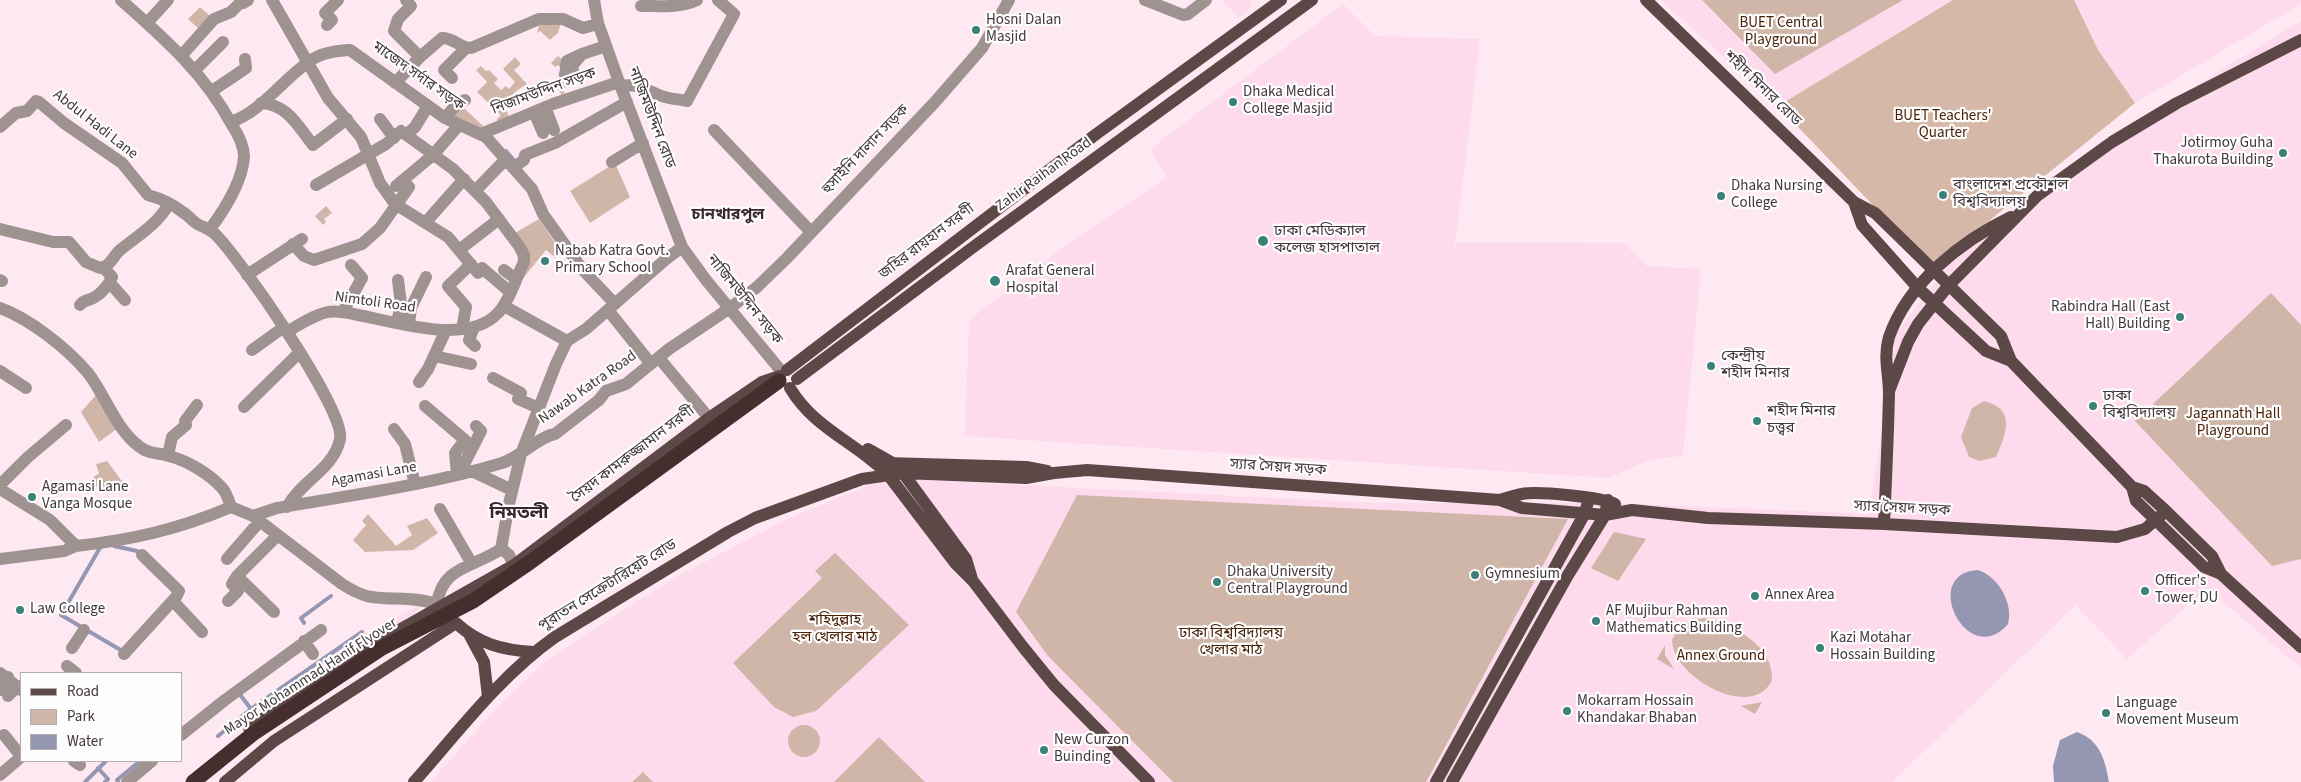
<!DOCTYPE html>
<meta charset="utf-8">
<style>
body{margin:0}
#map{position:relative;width:2301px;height:782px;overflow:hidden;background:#fee9f3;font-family:"Source Sans 3",sans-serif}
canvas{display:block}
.legend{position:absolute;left:20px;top:672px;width:162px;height:90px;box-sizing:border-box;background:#fdfdfd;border:1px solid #b2aeb0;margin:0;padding:6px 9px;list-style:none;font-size:15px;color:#42373c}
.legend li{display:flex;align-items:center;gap:10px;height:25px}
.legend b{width:25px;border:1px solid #b2aeb0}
</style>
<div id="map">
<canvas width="2301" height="782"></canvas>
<ul class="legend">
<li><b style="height:6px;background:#5d4848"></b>Road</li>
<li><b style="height:14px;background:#cfb6a9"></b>Park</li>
<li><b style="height:14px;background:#9496b2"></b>Water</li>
</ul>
</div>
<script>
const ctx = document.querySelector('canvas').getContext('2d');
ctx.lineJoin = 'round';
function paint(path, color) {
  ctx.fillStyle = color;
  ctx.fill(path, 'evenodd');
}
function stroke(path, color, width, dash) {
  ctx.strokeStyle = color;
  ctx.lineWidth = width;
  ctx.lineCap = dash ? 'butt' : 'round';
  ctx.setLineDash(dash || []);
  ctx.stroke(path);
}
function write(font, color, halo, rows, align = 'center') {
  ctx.font = font + ' "Source Sans 3","Noto Sans Bengali",sans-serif';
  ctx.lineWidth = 4.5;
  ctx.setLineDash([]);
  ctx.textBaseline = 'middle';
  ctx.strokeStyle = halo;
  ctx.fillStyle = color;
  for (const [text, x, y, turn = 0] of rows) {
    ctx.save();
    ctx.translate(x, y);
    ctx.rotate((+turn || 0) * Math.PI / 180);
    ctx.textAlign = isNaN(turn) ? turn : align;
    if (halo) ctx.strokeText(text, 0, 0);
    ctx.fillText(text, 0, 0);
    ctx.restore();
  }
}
paint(new Path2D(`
 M 1222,0 L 1249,0 L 1253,5 L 1239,18 Z
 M 1661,0 L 2301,0 L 2301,4 L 2135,103 L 1932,267 L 1796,123 Z
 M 1343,4 L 1375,36 L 1480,39 L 1454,254 L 1457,242 L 1624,243 L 1647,266 L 1701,269 L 1683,456 L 1652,459 L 1608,478 L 965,436 L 969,320 L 1073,240 L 1167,177 L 1150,149 Z
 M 2301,21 L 2301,668 L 2207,588 L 2127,659 L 2076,605 L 1892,782 L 430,782 L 495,710 L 548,659 L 674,578 L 787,519 L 885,478 L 1375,503 L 1618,503 L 1869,514 L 1896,334 L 1942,273 L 1961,254 L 2114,136 Z
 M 420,605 L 421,607 L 403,623 L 322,674 L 316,665 L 381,625 Z`), '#fddbec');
paint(new Path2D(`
 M 1702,0 L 1903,0 L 1775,74 Z
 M 200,7 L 212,18 L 200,30 L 188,19 Z
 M 540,22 L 561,23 L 558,33 L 550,40 L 540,31 L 537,33 Z
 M 558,56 L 564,61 L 568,80 L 564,82 L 566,87 L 562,89 L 566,96 L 562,96 L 555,82 L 561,77 L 558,74 L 562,70 L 558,65 L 555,67 L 551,63 Z
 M 515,57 L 521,64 L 514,70 L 527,84 L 516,91 L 519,98 L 504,105 L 510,119 L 498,123 L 497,119 L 501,115 L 477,92 L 487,82 L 476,70 L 481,66 L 486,71 L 489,70 L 498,79 L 494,83 L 501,90 L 506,86 L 509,89 L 515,82 L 503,69 Z
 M 458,106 L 464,108 L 486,129 L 480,132 L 448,117 Z
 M 615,163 L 630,197 L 590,223 L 570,191 Z
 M 326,206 L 332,213 L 324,219 L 326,222 L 323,225 L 315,216 Z
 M 539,219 L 561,252 L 556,258 L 546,250 L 520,282 L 515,233 Z
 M 2271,293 L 2301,325 L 2301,559 L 2272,566 L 2135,421 Z
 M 96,395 L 118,428 L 99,442 L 81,412 Z
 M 1984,401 C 2017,409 2006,434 1996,457 L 1979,461 L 1969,457 L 1961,437 L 1972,408 Z
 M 107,461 L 124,484 L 123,489 L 93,486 L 89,481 L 99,473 L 96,464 Z
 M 1077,495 L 1568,519 L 1426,782 L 1173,782 L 1048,656 L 1016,612 Z
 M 368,514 L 396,546 L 412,535 L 407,526 L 427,518 L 438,533 L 413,550 L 365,552 L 353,540 L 366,525 L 362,521 Z
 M 1614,532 L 1646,539 L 1618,581 L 1591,568 Z
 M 835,553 L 909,625 L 816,711 L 793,717 L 774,707 L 733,663 L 822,578 L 815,571 Z
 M 1704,618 C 1733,625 1774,645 1772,680 C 1753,722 1672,677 1672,640 C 1679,626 1688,621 1704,618 Z
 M 1665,645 L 1665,655 L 1674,669 L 1657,659 Z
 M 1762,702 L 1755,714 L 1741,706 Z
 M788 741a16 16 0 1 1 32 0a16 16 0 1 1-32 0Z
 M 879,737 L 925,782 L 834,782 Z
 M 643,772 L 653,782 L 632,782 Z`), '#cfb6a9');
paint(new Path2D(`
 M 1953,0 L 2074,0 L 2098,50 L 2135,103 L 1932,267 L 1778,106 Z`), '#d6b8a8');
paint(new Path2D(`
 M 1978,570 C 1998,576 2014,604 2008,624 C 1968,671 1919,573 1978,570 Z
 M 2077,732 C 2100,740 2105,760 2109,782 L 2054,782 L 2053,766 L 2060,740 Z`), '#9496b2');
stroke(new Path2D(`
 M 506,151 L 516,163
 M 101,546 L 61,615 L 124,652
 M 114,546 L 137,551 L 140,554
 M 304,623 L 301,618 L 331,596
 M 251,709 L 362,632
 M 218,736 L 251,709 L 238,692
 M 98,768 L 108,779 L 105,782
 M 85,782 L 106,761
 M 118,782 L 117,780 L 140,761`), '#9496b2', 4);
stroke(new Path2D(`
 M 121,0 C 164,38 205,74 232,125 C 238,134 244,146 244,157 C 242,183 225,209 210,229
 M 272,0 L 328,98 L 361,137 L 380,183 L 395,204 L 448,237 L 478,273 L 482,268 L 510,292
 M 406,0 L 411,6 L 398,19 L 394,31 L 420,57 L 442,38 C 454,38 460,48 471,48 L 539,19 L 563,19 L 583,28 L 598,24
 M 594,0 L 598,23 L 619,82 L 682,247 L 706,280 L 782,372
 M 1145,0 L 1183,15 L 1188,14 L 1206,0
 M 641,6 C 660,6 680,8 697,0
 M 147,23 L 168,0
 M 327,25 L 332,20 L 325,13 L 338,0
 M 582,54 L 572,66 L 573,71 L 565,75 L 567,61 L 582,54 L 606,46
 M 182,55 L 214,19 L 231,12 L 241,2 L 243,3 L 248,0
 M 195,70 L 223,42
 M 452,78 L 444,70 L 466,48
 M 395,83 L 420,57
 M 621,86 C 637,83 644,89 659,95 C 667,99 678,99 687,101 L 734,14 L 718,0
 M 212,91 L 246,68 L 245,59
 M 261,103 C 287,104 298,126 313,145 L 347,119
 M 545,107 L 554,130
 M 534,112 L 543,133
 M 445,118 L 455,106 L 465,100
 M 380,119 L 394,138
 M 231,122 C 264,110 284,77 313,59 C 324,52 338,51 350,50 L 445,118 L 486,137 L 532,189 L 543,214 L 582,269 L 615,304
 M 0,127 L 16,113 L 27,111 L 36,101 L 39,102 L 64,123 L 122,163 L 148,195 C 159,198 174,205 184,213 C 189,216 193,222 199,225 C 205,228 209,228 215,234 C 239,257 346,411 340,439 C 334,469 301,481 287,507
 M 714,130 L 811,232
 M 481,134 L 553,104 L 619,82
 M 406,135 L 415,127 L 428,106
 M 612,162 L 643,143
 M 513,168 L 524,160 L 525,155 L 555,143 L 627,102
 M 396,186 L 433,155 L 459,125
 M 475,191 L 505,160
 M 426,222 L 464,179
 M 0,229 L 53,242 L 69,242 L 86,262 L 100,268 C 111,266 113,256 120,250 C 136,237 158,224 168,205
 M 293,244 L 304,256 L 314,260 L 362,244 L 380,228 L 409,187 L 403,181
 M 459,250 L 499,219
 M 504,270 L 516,279
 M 247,275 L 302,239
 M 0,280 L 2,281
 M 110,283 L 125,300
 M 80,305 C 85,299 89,301 95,297 C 102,293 109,284 112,277 L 104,268
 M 504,306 L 567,341
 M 0,308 C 30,319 67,348 88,373 C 106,396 116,430 140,447 C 150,455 158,452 169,456 C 188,461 210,474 223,489 C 227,494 229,501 231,507
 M 608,310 L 651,364
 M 343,312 L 362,278 L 351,265
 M 397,323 L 401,304 L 398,280
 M 409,324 L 411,308 L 426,277
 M 474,327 L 469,340 L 475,346
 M 462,329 L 466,307 L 448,286 L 471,264
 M 287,332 C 300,324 314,315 328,312 C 338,310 349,313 358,315 C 397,322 467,346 498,313 C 510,300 516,278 524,262 L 524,255 L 519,246 L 486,202 L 453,169 L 401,131 L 386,144 L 316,185
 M 252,350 L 284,327
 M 434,356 L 471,364
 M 659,358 L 709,418
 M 0,371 L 26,388
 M 493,378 L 521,393 L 518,399 L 539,408
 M 419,382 L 428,369 L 446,330
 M 425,406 L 465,440 L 455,453 L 457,475
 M 244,407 L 299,353
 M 394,429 L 405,444 L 415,484
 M 168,455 L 172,437 L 186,425 L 185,421 L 197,405
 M 472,471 L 512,490
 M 459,474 L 481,431 L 476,426
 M 0,485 L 28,457 L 66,425
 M 0,489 L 50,520 L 76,546 C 132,540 179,529 231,507 L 253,516 L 277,508 C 352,495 429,485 502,463 C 521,457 538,437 555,434 L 599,400 L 606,391 L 626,384 L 669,349 L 730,308 L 757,287 L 787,258 L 935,102 L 982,48 L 1009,0
 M 440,509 L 472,564
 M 253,516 L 342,584 C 350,589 358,594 367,596 C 383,601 431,595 439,608
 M 501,548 L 509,555 L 514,565
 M 0,559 L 64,551 L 76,546
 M 227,559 L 260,521
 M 173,601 L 202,632
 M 228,601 L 238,591 L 232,584 L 237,576
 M 437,604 C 442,566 473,568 501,549 L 509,504 L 521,454 L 556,364 L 567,341 L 586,329 L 665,260 L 682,247
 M 274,612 L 237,576 L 278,535
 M 304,641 L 313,654
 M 72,648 L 84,630
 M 124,654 L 176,597 L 179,591 L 142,555
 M 67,666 L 76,673
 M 0,673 L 21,690
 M 0,690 L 8,677
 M 8,696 L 18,686
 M 4,735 L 21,756
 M 181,735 L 225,700 L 321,630
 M 74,761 L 80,765
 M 0,775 L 21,757
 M 127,782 L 152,761`), '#9f9392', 12);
stroke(new Path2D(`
 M 1646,0 L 1854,202 L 1875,213 L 2001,336 L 2011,361
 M 1854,202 L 1862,225 L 1918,288 L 1986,351 L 2011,361 L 2132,487 L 2136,501 L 2204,567 L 2221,574
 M 787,370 L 1095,135 L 1281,0
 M 797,379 L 976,245 L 1312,0
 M 790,388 C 815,430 858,443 889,476 L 956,564 L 973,581 L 1023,647 L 1054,685 L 1149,782
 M 1889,391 L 1908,342 L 1918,324 L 1948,286 L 2037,196 L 2112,142 L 2177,103 L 2301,40
 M 868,449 L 891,462 L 903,473 L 966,559 L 972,579
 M 887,463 L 1026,467 L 1047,471
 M 2132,487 L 2144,491 L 2166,511 L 2212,556 L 2221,574 L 2301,647
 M 1500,500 C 1507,498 1515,495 1522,494 C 1538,491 1602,497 1615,504
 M 1884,524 C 1886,481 1888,437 1889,394 C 1889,374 1883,357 1889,337 C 1908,283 1961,241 2011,217
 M 470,636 L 484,662 L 488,697
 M 249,728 L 371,646 L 514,565 L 709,418 L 762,382 L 780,376
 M 225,782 L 274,741 L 456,623 C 479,644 502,650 533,652
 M 414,782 C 459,731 500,676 555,637 L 728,532 L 755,518 L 862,479 L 903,473 L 1026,478 L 1054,473 L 1087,470 L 1500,500 L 1522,508 L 1605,515 L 1632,510 L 1708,518 L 1884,524 L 2117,537 L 2145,529 L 2166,511
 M 1436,782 L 1585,513 L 1589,498
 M 1452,782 L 1568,575 L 1605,515 L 1608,500`), '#5d4848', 12);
stroke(new Path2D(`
 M 193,782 L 254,733 L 382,648 L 473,601 L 529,563 L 779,381`), '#452f2e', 15);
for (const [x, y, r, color] of [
 [976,30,5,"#3b8179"],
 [1233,102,5,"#3b8179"],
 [2283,153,5,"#3b8179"],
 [1943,195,5,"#3b8179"],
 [1721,196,5,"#3b8179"],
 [1263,241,6,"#3b8179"],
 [545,261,5,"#3b8179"],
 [995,281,6,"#3b8179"],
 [2180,317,5,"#3b8179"],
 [1711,366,5,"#3b8179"],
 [2093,406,5,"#3b8179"],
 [1757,421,5,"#3b8179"],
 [32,497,5,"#3b8179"],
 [1475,575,5,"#3b8179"],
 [1217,582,5,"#3b8179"],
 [2145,591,5,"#3b8179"],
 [1755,596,5,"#3b8179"],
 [20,610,5,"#3b8179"],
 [1596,621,5,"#3b8179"],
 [1820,648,5,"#3b8179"],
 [1567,711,5,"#3b8179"],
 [2106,713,5,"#3b8179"],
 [1044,750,5,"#3b8179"]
]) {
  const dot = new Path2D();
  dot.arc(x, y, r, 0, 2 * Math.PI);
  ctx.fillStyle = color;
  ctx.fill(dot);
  stroke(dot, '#fdfdfd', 2);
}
write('15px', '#42373c', '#fdfdfd', [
 ["Hosni Dalan",986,21],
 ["Masjid",986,38],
 ["Dhaka Medical",1243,93],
 ["College Masjid",1243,110],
 ["Jotirmoy Guha",2273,144,"right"],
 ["Thakurota Building",2273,161,"right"],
 ["বাংলাদেশ প্রকৌশল",1953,186],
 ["বিশ্ববিদ্যালয়",1953,203],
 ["Dhaka Nursing",1731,187],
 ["College",1731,204],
 ["ঢাকা মেডিক্যাল",1274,232],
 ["কলেজ হাসপাতাল",1274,249],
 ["Nabab Katra Govt.",555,252],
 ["Primary School",555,269],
 ["Arafat General",1006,272],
 ["Hospital",1006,289],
 ["Rabindra Hall (East",2170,308,"right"],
 ["Hall) Building",2170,325,"right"],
 ["কেন্দ্রীয়",1721,357],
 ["শহীদ মিনার",1721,374],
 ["ঢাকা",2103,397],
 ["বিশ্ববিদ্যালয়",2103,414],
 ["শহীদ মিনার",1767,412],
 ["চত্ত্বর",1767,429],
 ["Agamasi Lane",42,488],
 ["Vanga Mosque",42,505],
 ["Dhaka University",1227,573],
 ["Central Playground",1227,590],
 ["Gymnesium",1485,575],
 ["Officer's",2155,582],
 ["Tower, DU",2155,599],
 ["Annex Area",1765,596],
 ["Law College",30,610],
 ["AF Mujibur Rahman",1606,612],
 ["Mathematics Building",1606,629],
 ["Kazi Motahar",1830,639],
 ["Hossain Building",1830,656],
 ["Mokarram Hossain",1577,702],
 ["Khandakar Bhaban",1577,719],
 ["Language",2116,704],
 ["Movement Museum",2116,721],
 ["New Curzon",1054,741],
 ["Buinding",1054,758]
], 'left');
write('15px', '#492105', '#fdfdfd', [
 ["BUET Central",1781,24],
 ["Playground",1781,41],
 ["BUET Teachers'",1943,117],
 ["Quarter",1943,134],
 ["Jagannath Hall",2233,415],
 ["Playground",2233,432],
 ["শহিদুল্লাহ",835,621],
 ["হল খেলার মাঠ",835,638],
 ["ঢাকা বিশ্ববিদ্যালয়",1231,634],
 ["খেলার মাঠ",1231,651],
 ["Annex Ground",1721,657]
]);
write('15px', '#42373c', '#fdfdfd', [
 ["মাজেদ সর্দার সড়ক",418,77,35],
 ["শহীদ মিনার রোড",1762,89,44],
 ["নিজামউদ্দিন সড়ক",544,92,-20],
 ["নাজিমউদ্দিন রোড",651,118,69],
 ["Abdul Hadi Lane",95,125,38],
 ["হুসাইনি দালান সড়ক",866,150,-46],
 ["Zahir Raihan Road",1044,175,-36],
 ["জহির রায়হান সরণী",927,242,-37],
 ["নাজিমউদ্দিন সড়ক",744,300,51],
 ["Nimtoli Road",375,303,8],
 ["Nawab Katra Road",588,388,-35],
 ["সৈয়দ কামরুজ্জামান সরণী",633,455,-37],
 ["স্যার সৈয়দ সড়ক",1278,468,4],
 ["Agamasi Lane",374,475,-10],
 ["স্যার সৈয়দ সড়ক",1902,509,3],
 ["পুরাতন সেক্রেটারিয়েট রোড",608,586,-32],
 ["Mayor Mohammad Hanif Flyover",311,677,-33]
]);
write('bold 16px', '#3b2732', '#fdfdfd', [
 ["চানখারপুল",728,215]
]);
write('bold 18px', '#3b2732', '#fdfdfd', [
 ["নিমতলী",519,514]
]);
</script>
